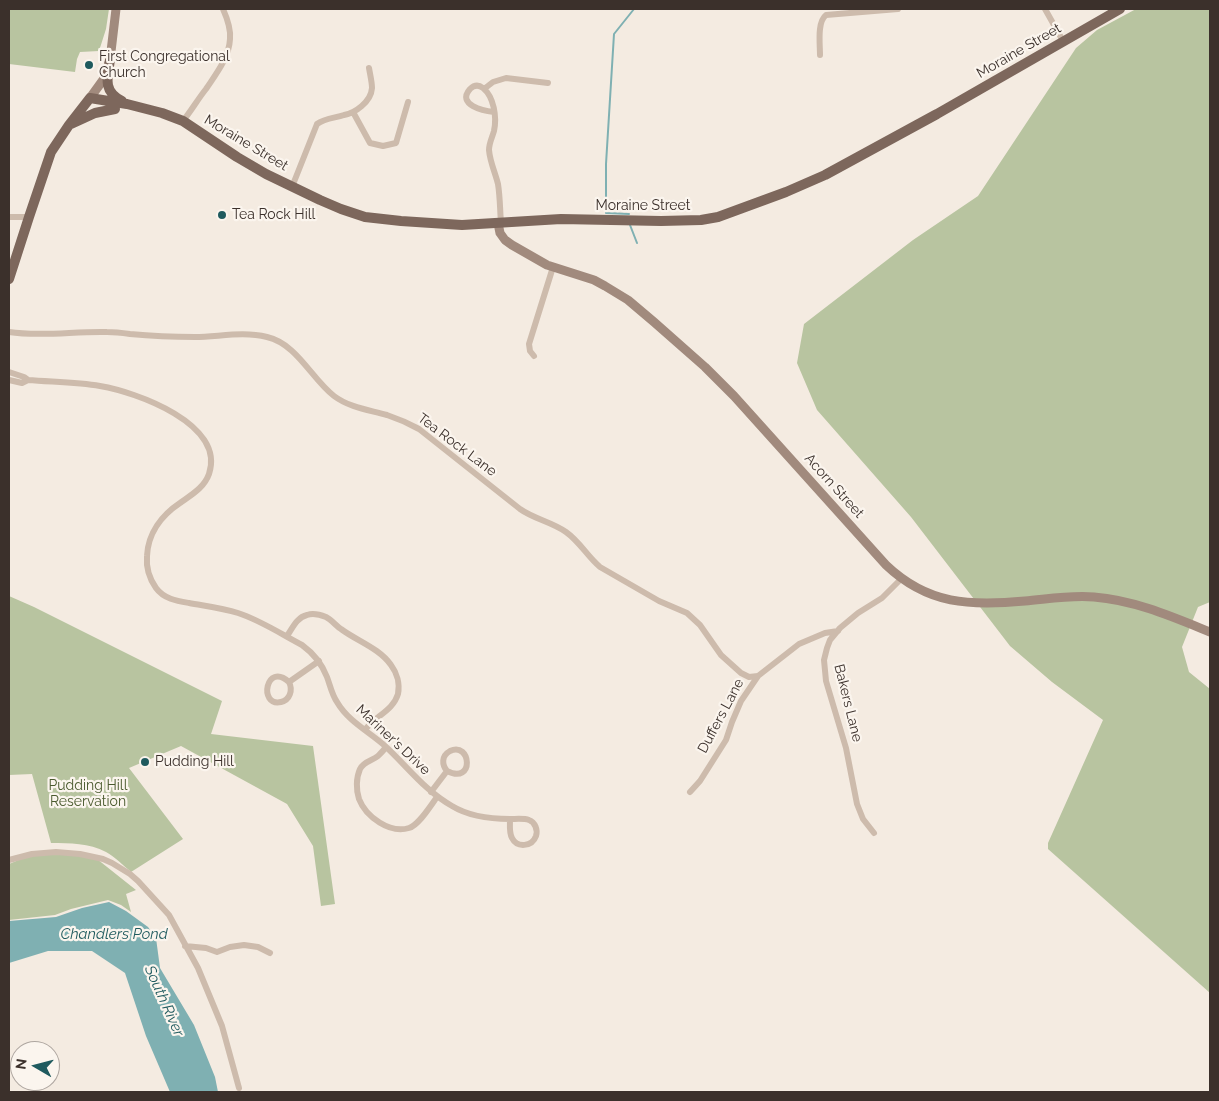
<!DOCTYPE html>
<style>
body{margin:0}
#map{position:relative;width:1219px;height:1101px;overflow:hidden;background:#f4ebe1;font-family:Raleway,sans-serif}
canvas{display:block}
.frame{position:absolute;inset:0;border:10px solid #3b302b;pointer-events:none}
.north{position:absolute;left:10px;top:1041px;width:50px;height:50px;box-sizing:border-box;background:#fbf5ee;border:1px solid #aea6a0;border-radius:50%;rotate:278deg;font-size:14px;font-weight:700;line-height:20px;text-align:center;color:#3b302b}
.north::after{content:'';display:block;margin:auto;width:18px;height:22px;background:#1f5a5e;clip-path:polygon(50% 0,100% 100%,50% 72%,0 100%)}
</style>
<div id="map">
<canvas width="1219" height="1101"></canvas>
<div class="frame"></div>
<div class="north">N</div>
</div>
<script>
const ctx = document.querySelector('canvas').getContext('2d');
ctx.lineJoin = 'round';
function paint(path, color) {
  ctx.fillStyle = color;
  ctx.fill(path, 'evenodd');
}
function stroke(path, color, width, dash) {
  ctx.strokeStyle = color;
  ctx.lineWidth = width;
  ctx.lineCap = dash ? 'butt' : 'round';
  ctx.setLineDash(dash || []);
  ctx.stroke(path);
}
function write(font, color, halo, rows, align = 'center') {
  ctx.font = font + ' Raleway,sans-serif';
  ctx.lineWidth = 4.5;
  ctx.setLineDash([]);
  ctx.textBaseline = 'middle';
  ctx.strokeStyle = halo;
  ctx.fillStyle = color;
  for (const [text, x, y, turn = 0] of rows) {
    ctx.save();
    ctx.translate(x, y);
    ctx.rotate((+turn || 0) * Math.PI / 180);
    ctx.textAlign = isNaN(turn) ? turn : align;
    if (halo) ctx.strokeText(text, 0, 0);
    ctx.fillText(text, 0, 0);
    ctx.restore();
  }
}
paint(new Path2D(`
 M 9,9 L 109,9 L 106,29 L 99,51 L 80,52 L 77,59 L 75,72 L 9,64 Z
 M 1136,9 L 1210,9 L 1210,602 L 1198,607 L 1182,647 L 1189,672 L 1210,689 L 1210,993 L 1048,849 L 1048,843 L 1103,720 L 1052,682 L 1010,646 L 911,517 L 817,410 L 797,363 L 804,324 L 913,240 L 978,196 L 1076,48 L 1097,30 Z
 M 9,596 L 34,607 L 222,701 L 211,734 L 313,746 L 335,904 L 321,906 L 313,846 L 287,804 L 181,746 L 129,768 L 183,839 L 131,872 C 123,865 115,857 106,852 C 89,843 70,843 51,843 L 32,774 L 9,775 Z
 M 49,853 L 75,855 L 97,859 L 136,890 L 126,894 L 131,912 L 121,905 L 108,900 L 71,909 L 55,915 L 9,920 L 9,864 L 26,857 Z`), '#b8c4a0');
paint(new Path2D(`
 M 109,902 L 126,911 L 148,927 L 156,938 L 160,968 L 194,1025 L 215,1077 L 218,1092 L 170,1092 L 146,1036 L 125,973 L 92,951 L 48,951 L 9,963 L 9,921 L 56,917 L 82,908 Z`), '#7fb0b2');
stroke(new Path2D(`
 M 629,214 L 606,213 L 606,164 L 614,34 L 634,9
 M 630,225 L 637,243`), '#7fb0b2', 2);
stroke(new Path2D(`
 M 1045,9 L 1063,41
 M 820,55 C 820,44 817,22 826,15 L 898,9
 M 484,89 L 493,82 L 506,78 L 548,83
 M 353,112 L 370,143 L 383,146 L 396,143 L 408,102
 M 494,112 C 484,111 456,105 470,89 C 474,85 478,84 483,88 C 494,97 497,117 494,131 C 492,138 489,143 489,150 C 490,162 495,172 498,184 C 500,196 500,210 501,223
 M 183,121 C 191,111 198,99 206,89 C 216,74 229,58 230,39 C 231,29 227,18 223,9
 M 292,187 L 317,124 C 325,118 335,118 344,115 C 355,113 371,102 372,88 C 372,82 370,74 369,68
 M 9,217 L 29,217
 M 9,332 C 41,337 75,331 107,332 C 115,332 123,333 130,334 C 151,336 173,337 195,337 C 218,337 243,331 267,337 C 297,344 311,378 334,396 C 350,408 370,410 387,415 C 399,419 408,423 419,429 L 520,509 C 534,519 552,522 566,532 C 580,542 587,556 600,567 L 659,601 L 687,613 L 700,625 L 721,655 L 741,673 L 749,677 L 758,676 L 799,644 L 825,633 L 838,631
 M 534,356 L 530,351 L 529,344 L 553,267
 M 9,372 L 24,377 L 28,380
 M 9,380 L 22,383 L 28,380 C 52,382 77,382 100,386 C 136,392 226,424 209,474 C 204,488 191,495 180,503 C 162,515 148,533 147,556 C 146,567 149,578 156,588 C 164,599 177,601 189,603 C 205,606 222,608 238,613 C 260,620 281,634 302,645 C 313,653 322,664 327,677 C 330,685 332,695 337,702 C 348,721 368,731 384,745 C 407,766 425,791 452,806 C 470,817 490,819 510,819 C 516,819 524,818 529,820 C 535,822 538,830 536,836 C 532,847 517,848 512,838 C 509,833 510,825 510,819
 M 287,636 C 292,629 297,617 307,615 C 313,613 321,615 326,617 C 332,620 336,626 341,629 C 357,641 379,648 391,665 C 397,673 400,684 398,694 C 393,711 375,716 365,730
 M 289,682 C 293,690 290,700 281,702 C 258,707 266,661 289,682 L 319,661
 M 386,747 C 384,750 381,753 378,756 C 372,761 364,761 360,769 C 356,778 356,790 359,799 C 366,817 390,834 409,828 C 419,825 431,805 437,797
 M 431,792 L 447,771 C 475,785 471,741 450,751 C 441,756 442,765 447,771
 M 690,792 L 700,781 L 726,740 L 732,722 L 741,701 L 758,676
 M 874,833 L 863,819 L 857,804 L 846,748 L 826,681 L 824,660 L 827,648 L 830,640 L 840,628 L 858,613 L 882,598 L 902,578
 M 9,860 L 32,854 L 56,852 L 80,854 L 103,859 L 112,863 L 130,874 L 138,881 L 169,915 L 198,968 L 222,1026 L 239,1088
 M 185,946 L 206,948 L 217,952 L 230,947 L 244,945 L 258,947 L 270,953`), '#cdbbac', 6);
stroke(new Path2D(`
 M 90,98 L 103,80 L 110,60 L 116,9
 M 498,223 L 500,233 L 505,240 L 512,245 L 547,265 L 594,280 L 605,286 L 628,300 L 654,322 L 705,367 L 734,396 L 886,565 C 928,605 970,606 1025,601 C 1048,599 1070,595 1094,597 C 1134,600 1173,617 1210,632`), '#a18a7d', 9);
stroke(new Path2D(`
 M 110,60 C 107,78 103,92 122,101
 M 90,98 L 127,104 L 162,113 L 183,121 L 237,157 L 266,174 L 320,200 L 341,209 L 365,217 L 401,221 L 462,225 L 561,219 L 661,221 L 701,220 L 718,217 L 786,192 L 825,175 L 937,114 L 1120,9
 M 71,124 L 95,113 L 115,109
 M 9,279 L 29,217 L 51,152 L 69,125 L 90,98`), '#7d675c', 10);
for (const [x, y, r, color] of [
 [89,65,5,"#1f5a5e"],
 [222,215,5,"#1f5a5e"],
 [145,762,5,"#1f5a5e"]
]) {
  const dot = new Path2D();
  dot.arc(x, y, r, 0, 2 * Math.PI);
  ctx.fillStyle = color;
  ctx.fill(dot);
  stroke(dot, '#fbf5ee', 2);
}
write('14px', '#3b302b', '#fbf5ee', [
 ["Moraine Street",1019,51,-30],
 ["Moraine Street",246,143,31],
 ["Moraine Street",643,206],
 ["Tea Rock Lane",457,445,37],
 ["Acorn Street",834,486,48],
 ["Bakers Lane",848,703,76],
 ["Duffers Lane",721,716,-62],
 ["Mariner's Drive",393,740,43]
]);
write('14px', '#3b302b', '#fbf5ee', [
 ["First Congregational",99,57],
 ["Church",99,73],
 ["Tea Rock Hill",232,215],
 ["Pudding Hill",155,762]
], 'left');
write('14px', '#4a5a2e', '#fbf5ee', [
 ["Pudding Hill",88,786],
 ["Reservation",88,802]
]);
write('italic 15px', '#1f5a5e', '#fbf5ee', [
 ["Chandlers Pond",114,934],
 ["South River",164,1001,66]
]);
</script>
